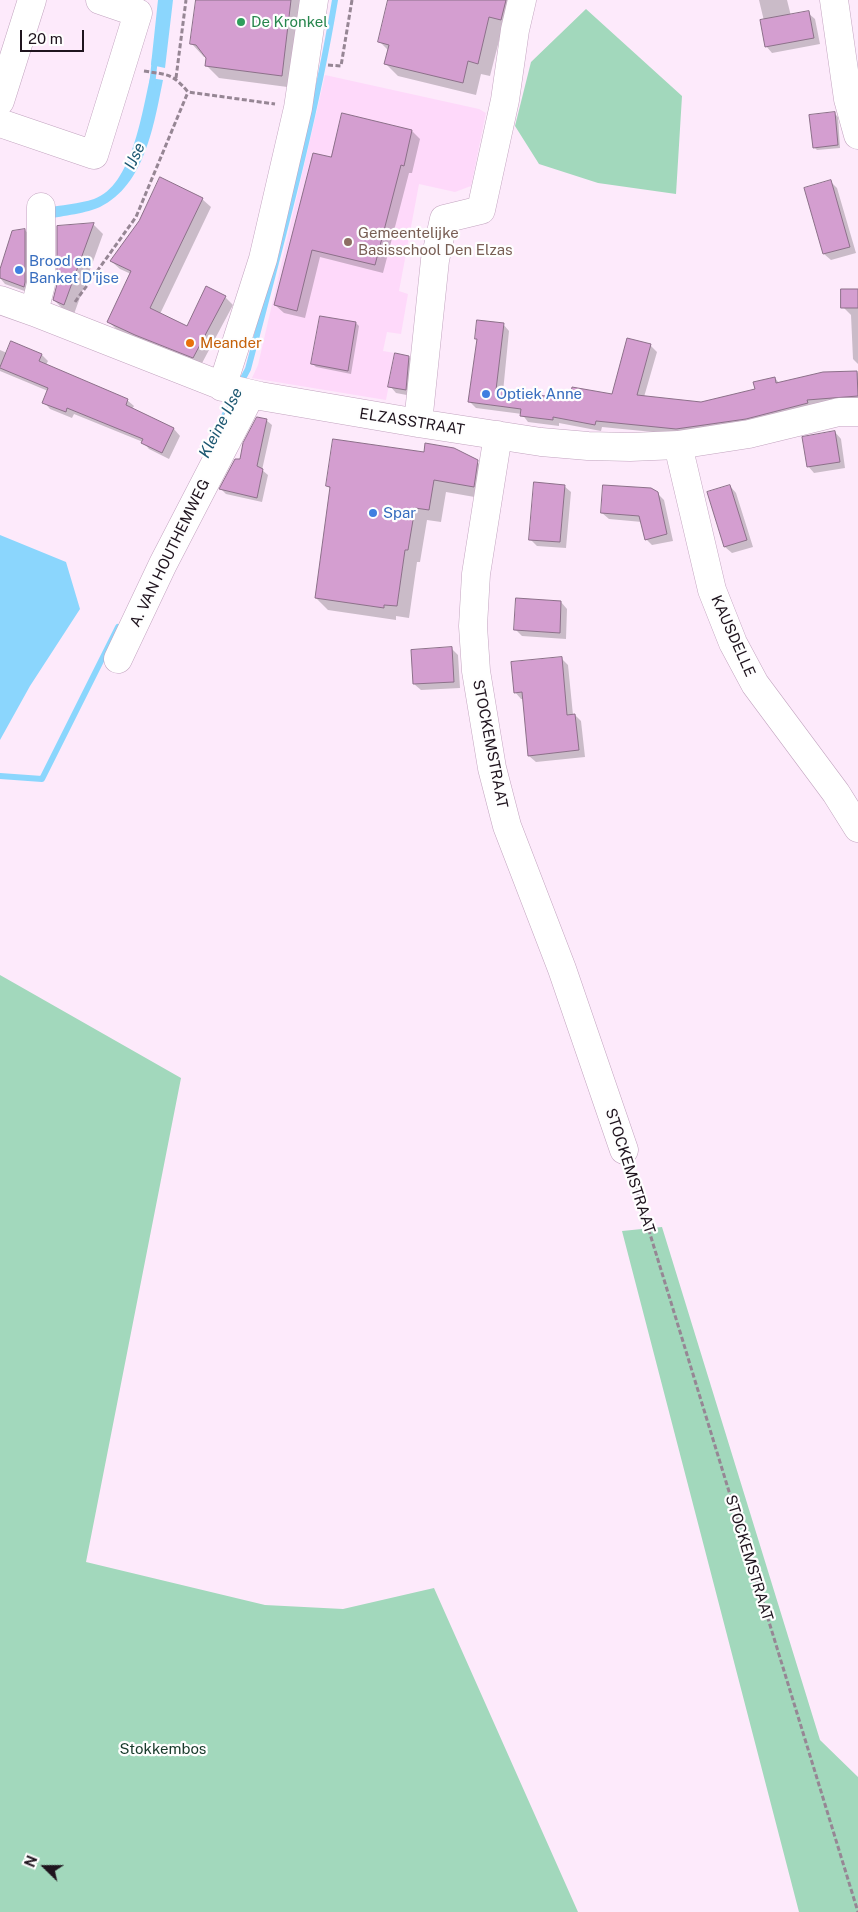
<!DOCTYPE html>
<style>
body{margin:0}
#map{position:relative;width:858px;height:1912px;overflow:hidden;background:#fdeafb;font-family:"Public Sans",sans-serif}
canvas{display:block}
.north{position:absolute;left:20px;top:1842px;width:50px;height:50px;-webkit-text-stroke:4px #fefefe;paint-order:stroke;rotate:292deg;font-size:14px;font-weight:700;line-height:20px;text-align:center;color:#1f141e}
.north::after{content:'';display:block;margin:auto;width:18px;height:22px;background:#1f141e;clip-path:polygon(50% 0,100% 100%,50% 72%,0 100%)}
.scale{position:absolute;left:20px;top:30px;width:64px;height:22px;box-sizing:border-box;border:2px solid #1f141e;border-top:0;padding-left:6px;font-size:15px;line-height:18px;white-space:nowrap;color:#1f141e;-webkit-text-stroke:4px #fefefe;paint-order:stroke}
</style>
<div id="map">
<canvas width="858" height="1912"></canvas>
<div class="north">N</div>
<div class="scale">20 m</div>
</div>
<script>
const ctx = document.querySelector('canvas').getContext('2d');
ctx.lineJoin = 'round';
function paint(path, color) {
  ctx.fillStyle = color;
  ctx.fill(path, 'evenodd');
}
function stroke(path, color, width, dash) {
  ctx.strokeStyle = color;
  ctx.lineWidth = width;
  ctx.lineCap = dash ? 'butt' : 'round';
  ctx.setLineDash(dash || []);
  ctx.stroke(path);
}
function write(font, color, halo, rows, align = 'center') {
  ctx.font = font + ' "Public Sans",sans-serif';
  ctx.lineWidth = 4.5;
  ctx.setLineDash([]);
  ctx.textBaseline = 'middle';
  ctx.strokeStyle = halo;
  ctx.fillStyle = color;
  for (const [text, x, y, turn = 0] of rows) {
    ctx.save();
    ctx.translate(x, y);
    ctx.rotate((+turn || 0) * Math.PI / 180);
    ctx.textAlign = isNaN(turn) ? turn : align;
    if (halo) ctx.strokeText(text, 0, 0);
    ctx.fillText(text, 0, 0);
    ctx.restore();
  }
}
paint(new Path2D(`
 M 325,75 L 479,109 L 486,113 L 471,186 L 455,192 L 419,184 L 399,291 L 408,294 L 401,334 L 387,332 L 383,351 L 395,353 L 386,400 L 252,378 L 258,365 Z`), '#fed9fa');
paint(new Path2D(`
 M 586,9 L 682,96 L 676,194 L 598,183 L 539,164 L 515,126 L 531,62 Z
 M 0,975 L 181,1078 L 86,1562 L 265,1605 L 343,1609 L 434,1588 L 578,1912 L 0,1912 Z
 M 662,1227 L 820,1740 L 858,1777 L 858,1912 L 799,1912 L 622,1231 Z`), '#a2d8bc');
paint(new Path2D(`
 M 158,0 L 173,0 L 165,68 L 151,65 Z
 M 150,78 L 163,80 C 154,124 145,185 100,207 C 88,213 62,216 48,219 L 45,208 C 61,205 79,204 94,199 C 132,186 142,112 150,78 Z
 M 0,535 L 66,562 L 80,609 L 30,686 L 0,740 Z`), '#8bd6fd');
paint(new Path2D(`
 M 197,0 L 306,0 L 295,88 L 219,78 L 206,65 L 207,57 L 204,57 L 192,44 Z
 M 389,0 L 525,0 L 502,29 L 490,76 L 481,74 L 476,95 L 398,76 L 385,63 L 389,51 L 379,41 Z
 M 759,0 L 787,0 L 791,16 L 808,13 L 815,19 L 820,44 L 772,53 L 766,46 L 764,21 Z
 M 835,114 L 838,117 L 840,148 L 817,150 L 814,147 Z
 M 412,131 L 420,139 L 412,173 L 409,173 L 383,273 L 320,257 L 305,318 L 284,313 L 275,305 L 332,159 Z
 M 830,181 L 837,188 L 856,253 L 831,260 L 824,254 L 806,188 Z
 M 202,199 L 211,207 L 160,314 L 187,327 L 225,297 L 233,305 L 201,365 L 117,330 L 109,322 L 131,274 L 120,269 L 111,261 Z
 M 93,224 L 103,234 L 74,314 L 64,310 L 54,300 Z
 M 25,230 L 31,237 L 30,293 L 5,284 L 0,278 L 0,273 Z
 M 858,290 L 858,364 L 853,359 L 851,315 L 843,307 Z
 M 356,323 L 359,326 L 351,374 L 316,367 L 313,364 Z
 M 503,324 L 509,331 L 503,392 L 571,400 L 613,396 L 650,345 L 657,352 L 644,397 L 701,403 L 756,390 L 775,378 L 779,383 L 857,372 L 858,373 L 858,403 L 684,435 L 602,427 L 601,431 L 559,423 L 559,426 L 528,422 L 522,414 L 476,408 L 470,402 L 478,341 L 476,338 Z
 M 0,350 L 7,353 L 42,355 L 48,361 L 46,365 L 127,400 L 134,406 L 132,409 L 174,429 L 180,436 L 169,459 L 149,449 L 143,442 L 74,414 L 72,418 L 50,409 L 44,402 L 48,391 L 0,371 Z
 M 409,357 L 415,363 L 412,396 L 396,393 L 390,386 Z
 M 266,420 L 272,425 L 262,470 L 268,475 L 262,502 L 226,494 L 221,489 Z
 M 835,432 L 841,439 L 845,468 L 814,473 L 808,466 Z
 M 425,454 L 477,462 L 490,474 L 486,499 L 446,492 L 441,522 L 427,520 L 420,562 L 417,562 L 409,618 L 396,616 L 396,620 L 328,610 L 316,598 L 331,489 L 327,486 Z
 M 564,486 L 571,492 L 566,548 L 537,546 L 530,539 Z
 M 730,486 L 736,493 L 753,547 L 732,553 L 725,547 L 709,493 Z
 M 657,493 L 664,500 L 673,541 L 652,545 L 646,539 L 642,522 L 609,519 L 602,513 Z
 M 561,602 L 567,609 L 566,639 L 522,636 L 516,630 Z
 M 451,648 L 458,655 L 460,688 L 421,690 L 414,684 Z
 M 561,658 L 568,665 L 573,715 L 575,715 L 581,721 L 585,757 L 536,762 L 529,756 L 523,699 L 521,699 L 515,692 Z`), '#0003');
stroke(new Path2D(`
 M 152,86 L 155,58
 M 240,384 L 248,369 C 280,247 314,125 335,0
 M 222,420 L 234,397
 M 0,776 L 42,779 L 118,627`), '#8bd6fd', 6);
const building = new Path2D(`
 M 196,0 L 291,0 L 282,76 L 205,66 L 206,58 L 196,45 L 190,44 Z
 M 388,0 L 506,0 L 501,20 L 489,17 L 478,64 L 468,61 L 463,83 L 384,64 L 389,45 L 378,42 Z
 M 809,11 L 814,38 L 765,47 L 760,20 Z
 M 835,112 L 838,145 L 813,148 L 809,115 Z
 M 342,113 L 412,130 L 404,166 L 401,165 L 375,265 L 312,250 L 297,311 L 274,305 L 313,153 L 331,157 Z
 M 160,177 L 203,198 L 150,308 L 187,326 L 206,286 L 226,296 L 193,358 L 135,335 L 107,322 L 131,271 L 110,261 L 139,221 Z
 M 831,180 L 850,247 L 823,254 L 804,188 Z
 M 94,223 L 64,305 L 53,300 L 57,284 L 57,226 Z
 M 25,229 L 25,282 L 24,287 L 0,278 L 0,269 L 12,231 Z
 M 841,289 L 858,289 L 858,308 L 841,308 Z
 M 320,316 L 356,322 L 348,371 L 311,364 Z
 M 477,320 L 504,323 L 496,390 L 570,399 L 572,387 L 612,394 L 627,338 L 651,344 L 637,395 L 701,402 L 755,389 L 753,382 L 775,377 L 776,383 L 823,372 L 857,371 L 858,396 L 807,400 L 808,403 L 746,419 L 676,429 L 596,421 L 595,425 L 553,417 L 553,420 L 520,416 L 521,409 L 468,402 L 477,339 L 475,339 Z
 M 11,341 L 42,354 L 39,361 L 128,399 L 126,405 L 174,428 L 162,453 L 141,443 L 143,439 L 67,408 L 66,412 L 42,403 L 48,388 L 0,368 Z
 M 395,353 L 409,356 L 406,390 L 388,387 Z
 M 257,417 L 267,419 L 257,466 L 263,469 L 257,498 L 219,489 L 235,459 L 240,459 L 243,443 Z
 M 835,431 L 840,462 L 807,467 L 802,437 Z
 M 333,439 L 424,452 L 425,443 L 454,448 L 478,460 L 474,487 L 434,480 L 429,510 L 415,508 L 408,550 L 405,550 L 397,606 L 384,605 L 384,608 L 315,598 L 330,487 L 326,486 Z
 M 534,482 L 565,485 L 560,542 L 529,540 Z
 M 603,485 L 651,488 L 658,492 L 667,534 L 645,540 L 639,516 L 601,513 Z
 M 730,485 L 747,540 L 724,547 L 707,492 Z
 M 516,598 L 561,601 L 560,633 L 514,630 Z
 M 452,647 L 454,682 L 413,684 L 411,650 Z
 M 562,657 L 567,715 L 575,714 L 579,750 L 528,756 L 522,692 L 514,693 L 511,662 Z`);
paint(building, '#d49ed0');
stroke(building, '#8c7089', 1);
const minor = new Path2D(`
 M 834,0 L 848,99 L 858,135
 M 0,101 L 32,0
 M 0,123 L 94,155 L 138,13 L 100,0
 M 0,300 L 34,312 L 230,389 L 260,396 L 418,423 L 541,442 L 588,446 L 630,447 L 678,445 L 749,434 L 839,412 L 858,412
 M 34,312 L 41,284 L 41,207
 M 222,387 L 263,259 L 298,108 L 314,0
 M 418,423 L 435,260 L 444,219 L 481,210 L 505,100 L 515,30 L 522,0
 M 498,435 L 476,574 L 473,626 L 476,671 L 492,768 L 507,826 L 562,969 L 624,1150
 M 678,445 L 712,590 L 733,643 L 755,684 L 836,793 L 858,828
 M 118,659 L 163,564 L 251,394`);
stroke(minor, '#c2a4bf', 29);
stroke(new Path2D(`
 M 328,65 L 341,66 L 352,0
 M 144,71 C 168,75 172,73 188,92 L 275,104
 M 176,78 L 186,0
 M 75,302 L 136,217 L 188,92
 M 631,1172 L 858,1912`), '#968694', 3, [5, 2.5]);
stroke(minor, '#fff', 28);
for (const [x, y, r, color] of [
 [241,22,5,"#2e9e5b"],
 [348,242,5,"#8d6e63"],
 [19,270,5,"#3f7fe0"],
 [190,343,5,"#e8710a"],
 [486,394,5,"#3f7fe0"],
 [373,513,5,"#3f7fe0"]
]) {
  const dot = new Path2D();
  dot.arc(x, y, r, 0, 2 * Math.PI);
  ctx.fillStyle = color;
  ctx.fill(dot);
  stroke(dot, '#fefefe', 2);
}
write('15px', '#27864d', '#fefefe', [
 ["De Kronkel",251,22]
], 'left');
write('15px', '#785e54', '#fefefe', [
 ["Gemeentelijke",358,233],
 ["Basisschool Den Elzas",358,250]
], 'left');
write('15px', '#366cbe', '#fefefe', [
 ["Brood en",29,261],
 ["Banket D'ijse",29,278],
 ["Optiek Anne",496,394],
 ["Spar",383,513]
], 'left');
write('15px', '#c56008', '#fefefe', [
 ["Meander",200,343]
], 'left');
write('15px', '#1f141e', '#fefefe', [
 ["ELZASSTRAAT",412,422,9],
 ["A. VAN HOUTHEMWEG",170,553,-64],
 ["KAUSDELLE",733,636,66],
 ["STOCKEMSTRAAT",490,744,79],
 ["STOCKEMSTRAAT",630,1171,72],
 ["STOCKEMSTRAAT",749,1558,73]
]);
write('15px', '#183a2b', '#fefefe', [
 ["Stokkembos",163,1749]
]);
write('italic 16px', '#1b5670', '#fefefe', [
 ["IJse",135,156,-65],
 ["Kleine IJse",221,423,-63]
]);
</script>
